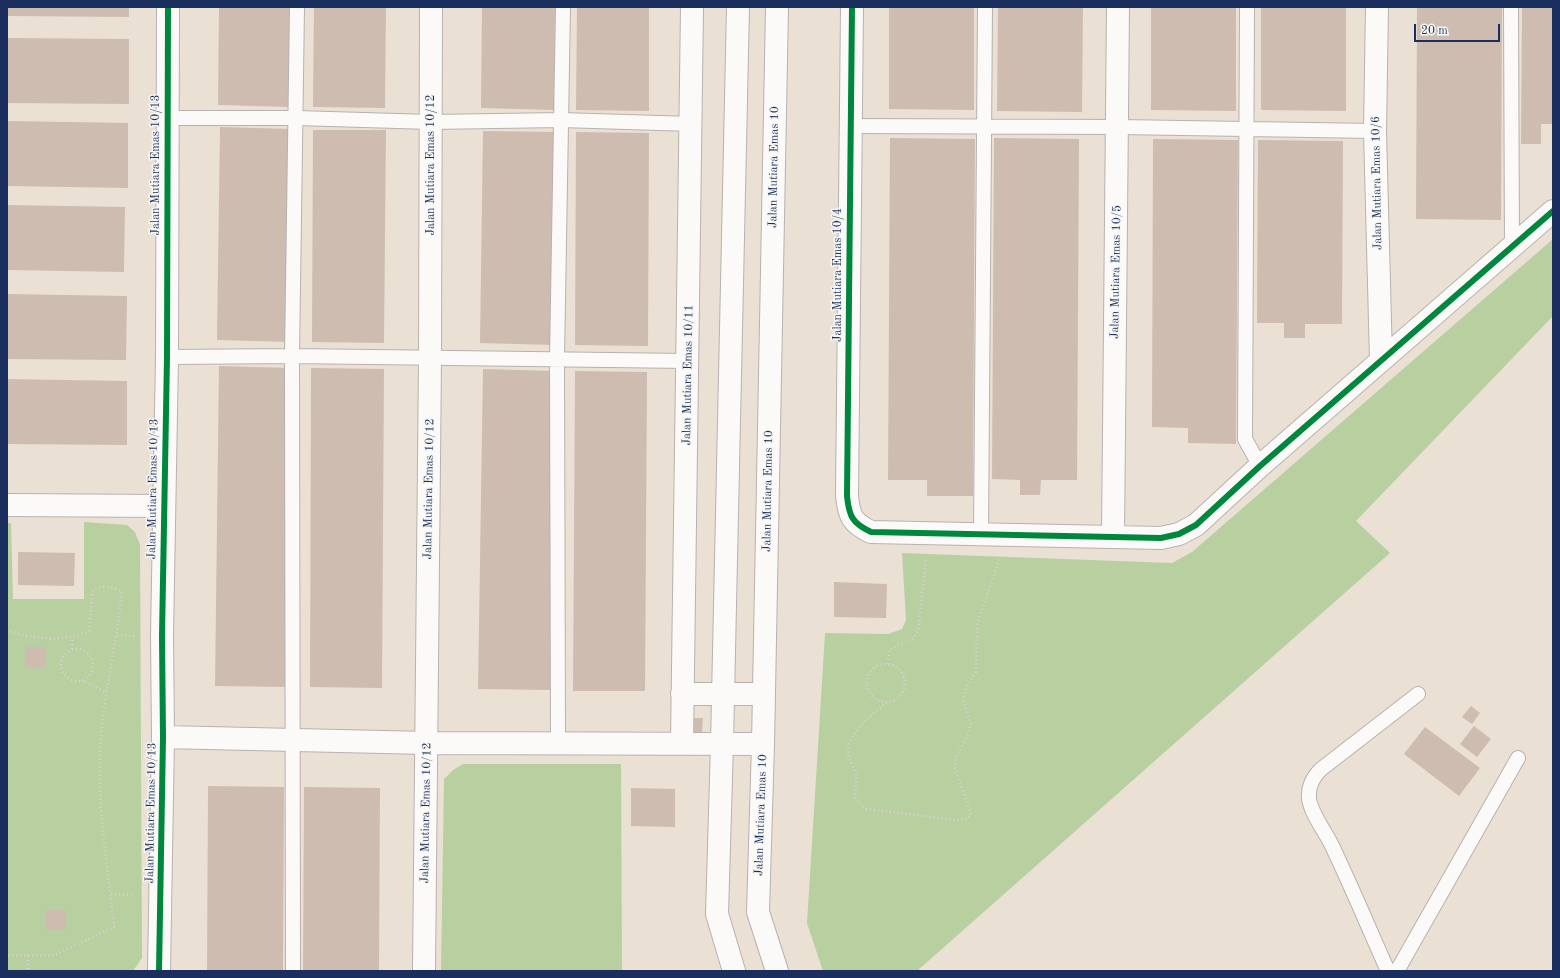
<!DOCTYPE html>
<style>
body{margin:0}
#map{position:relative;width:1560px;height:978px;overflow:hidden;background:#ebe0d4;font-family:"Old Standard TT",serif}
canvas{display:block}
.frame{position:absolute;inset:0;border:8px solid #1b2f5e;pointer-events:none}
.scale{position:absolute;left:1414px;top:24px;width:86px;height:18px;box-sizing:border-box;border:2px solid #1b2f5e;border-top:0;padding-left:5px;font-size:12px;line-height:14px;white-space:nowrap;color:#1b2f5e;-webkit-text-stroke:3px #f6f6f2;paint-order:stroke}
</style>
<div id="map">
<canvas width="1560" height="978"></canvas>
<div class="frame"></div>
<div class="scale">20 m</div>
</div>
<script>
const ctx = document.querySelector('canvas').getContext('2d');
ctx.lineJoin = 'round';
function paint(path, color) {
  ctx.fillStyle = color;
  ctx.fill(path, 'evenodd');
}
function stroke(path, color, width, dash) {
  ctx.strokeStyle = color;
  ctx.lineWidth = width;
  ctx.lineCap = dash ? 'butt' : 'round';
  ctx.setLineDash(dash || []);
  ctx.stroke(path);
}
function write(font, color, halo, rows, align = 'center') {
  ctx.font = font + ' "Old Standard TT",serif';
  ctx.lineWidth = 3;
  ctx.setLineDash([]);
  ctx.textBaseline = 'middle';
  ctx.strokeStyle = halo;
  ctx.fillStyle = color;
  for (const [text, x, y, turn = 0] of rows) {
    ctx.save();
    ctx.translate(x, y);
    ctx.rotate((+turn || 0) * Math.PI / 180);
    ctx.textAlign = isNaN(turn) ? turn : align;
    if (halo) ctx.strokeText(text, 0, 0);
    ctx.fillText(text, 0, 0);
    ctx.restore();
  }
}
paint(new Path2D(`
 M 1553,239 L 1553,316 L 1356,521 L 1390,553 L 917,971 L 823,971 L 807,923 L 825,633 L 888,634 L 902,629 L 906,620 L 902,553 L 1172,563 L 1192,552 Z
 M 84,522 L 127,525 L 135,532 L 140,545 L 142,958 L 133,971 L 7,971 L 7,523 L 11,523 L 13,599 L 84,599 Z
 M 463,764 L 621,764 L 622,971 L 441,971 L 444,779 L 453,770 Z`), '#b8d0a0');
paint(new Path2D(`
 M 7,7 L 129,7 L 129,17 L 7,16 Z
 M 219,7 L 292,7 L 290,107 L 218,105 Z
 M 314,7 L 386,7 L 385,108 L 313,107 Z
 M 482,7 L 555,7 L 554,110 L 481,108 Z
 M 577,7 L 649,7 L 649,111 L 576,110 Z
 M 889,7 L 974,7 L 974,110 L 889,109 Z
 M 998,7 L 1083,7 L 1082,112 L 997,111 Z
 M 1151,7 L 1236,7 L 1236,111 L 1151,110 Z
 M 1261,7 L 1346,7 L 1346,111 L 1261,110 Z
 M 1417,7 L 1502,7 L 1501,220 L 1416,219 Z
 M 1522,7 L 1553,7 L 1553,124 L 1541,124 L 1541,144 L 1521,144 Z
 M 7,38 L 129,39 L 129,104 L 7,103 Z
 M 7,121 L 128,123 L 128,188 L 7,186 Z
 M 220,127 L 292,129 L 290,342 L 217,340 Z
 M 313,130 L 386,130 L 384,343 L 312,342 Z
 M 483,131 L 555,132 L 553,345 L 480,343 Z
 M 576,132 L 649,133 L 648,346 L 575,345 Z
 M 890,138 L 975,139 L 973,496 L 927,496 L 927,480 L 888,480 Z
 M 994,138 L 1079,139 L 1077,480 L 1041,480 L 1040,495 L 1020,495 L 1020,480 L 992,479 Z
 M 1153,139 L 1238,140 L 1236,444 L 1188,443 L 1188,428 L 1152,427 Z
 M 1258,140 L 1343,141 L 1342,324 L 1305,324 L 1305,338 L 1284,338 L 1284,323 L 1257,323 Z
 M 7,205 L 125,207 L 124,272 L 7,270 Z
 M 7,294 L 127,296 L 126,360 L 7,359 Z
 M 219,366 L 292,368 L 288,687 L 215,686 Z
 M 311,368 L 384,369 L 382,688 L 310,687 Z
 M 483,369 L 555,371 L 551,690 L 478,689 Z
 M 575,371 L 647,372 L 645,691 L 573,691 Z
 M 7,379 L 127,381 L 127,445 L 7,444 Z
 M 18,552 L 75,553 L 74,586 L 18,585 Z
 M 834,582 L 887,584 L 886,618 L 834,617 Z
 M 25,647 L 46,647 L 46,668 L 25,667 Z
 M 1471,706 L 1480,713 L 1472,724 L 1462,717 Z
 M 688,718 L 703,718 L 702,732 L 688,732 Z
 M 1474,726 L 1491,739 L 1477,757 L 1460,744 Z
 M 1425,727 L 1480,768 L 1459,796 L 1404,754 Z
 M 208,786 L 284,787 L 283,971 L 207,971 Z
 M 304,787 L 380,788 L 379,971 L 303,971 Z
 M 631,788 L 675,789 L 675,827 L 631,826 Z
 M 46,910 L 66,910 L 66,930 L 46,930 Z`), '#cebcb0');
const service = new Path2D(`
 M 1247,7 L 1245,439 L 1260,466
 M 1511,7 L 1512,246
 M 168,118 L 296,118 L 431,122 L 561,120 L 692,124
 M 850,126 L 1118,127 L 1375,131
 M 167,357 L 292,356 L 688,361
 M 981,534 L 985,7
 M 558,742 L 557,358 L 563,7
 M 293,971 L 292,356 L 297,7
 M 1388,971 C 1370,931 1353,890 1334,850 C 1328,835 1310,813 1309,798 C 1308,786 1313,778 1320,770 L 1418,694
 M 1397,971 L 1518,758`);
const minor = new Path2D(`
 M 852,7 L 847,496 C 849,516 852,523 871,532 L 1161,538 L 1179,534 L 1196,525 L 1260,466 L 1553,211
 M 1377,7 L 1375,131 L 1381,360
 M 7,505 L 164,506
 M 1113,537 L 1118,7
 M 682,694 L 764,694
 M 163,737 L 427,743 L 763,744
 M 682,743 L 692,7
 M 159,971 L 163,737 L 162,636 L 167,357 L 168,7
 M 424,971 L 430,358 L 431,7`);
const tertiary = new Path2D(`
 M 777,7 L 763,744 L 758,912 L 777,971
 M 734,971 L 717,914 L 722,744 L 738,7`);
stroke(service, '#b7b2af', 16);
stroke(minor, '#b7b2af', 24);
stroke(tertiary, '#b7b2af', 24);
stroke(new Path2D(`
 M 7,630 C 32,639 64,643 89,631 L 93,590 C 100,585 115,587 122,592 C 116,647 102,700 100,755 C 98,812 108,870 114,927 L 55,955 L 7,955
 M 117,635 L 137,636
 M61 665a16 16 0 1 1 32 0a16 16 0 1 1-32 0Z
 M 72,649 L 72,638
 M867 683a19 19 0 1 1 38 0a19 19 0 1 1-38 0Z
 M 888,664 L 889,650 L 914,638 L 918,631 L 926,560
 M 82,680 L 106,692
 M 887,703 C 873,713 849,732 848,751 C 848,760 854,766 856,774 C 857,781 855,790 854,796 L 859,803 L 867,809 L 956,820 L 967,819 L 971,814 L 955,768 L 956,757 L 967,737 L 971,723 L 963,700 L 966,688 L 976,672 L 977,624 L 999,560
 M 111,894 L 134,895
 M 28,956 L 28,971`), '#d5d3d2', 2.5, [1, 3]);
stroke(service, '#fcfaf9', 14);
stroke(minor, '#fcfaf9', 22);
stroke(tertiary, '#fcfaf9', 22);
stroke(new Path2D(`
 M 852,7 L 847,496 C 849,516 852,523 871,532 L 1161,538 L 1179,534 L 1196,525 L 1260,466 L 1553,211
 M 159,971 L 163,737 L 162,636 L 167,357 L 168,7`), '#00873e', 6);
write('12px', '#1b2f5e', '#f6f6f2', [
 ["Jalan Mutiara Emas 10/13",156,165,-90],
 ["Jalan Mutiara Emas 10/12",431,165,-90],
 ["Jalan Mutiara Emas 10",774,167,-89],
 ["Jalan Mutiara Emas 10/6",1377,183,-91],
 ["Jalan Mutiara Emas 10/5",1116,272,-89],
 ["Jalan Mutiara Emas 10/4",838,275,-90],
 ["Jalan Mutiara Emas 10/11",688,375,-89],
 ["Jalan Mutiara Emas 10/13",153,489,-89],
 ["Jalan Mutiara Emas 10/12",429,489,-89],
 ["Jalan Mutiara Emas 10",768,491,-89],
 ["Jalan Mutiara Emas 10/13",151,813,-89],
 ["Jalan Mutiara Emas 10/12",426,813,-89],
 ["Jalan Mutiara Emas 10",761,815,-88]
]);
</script>
